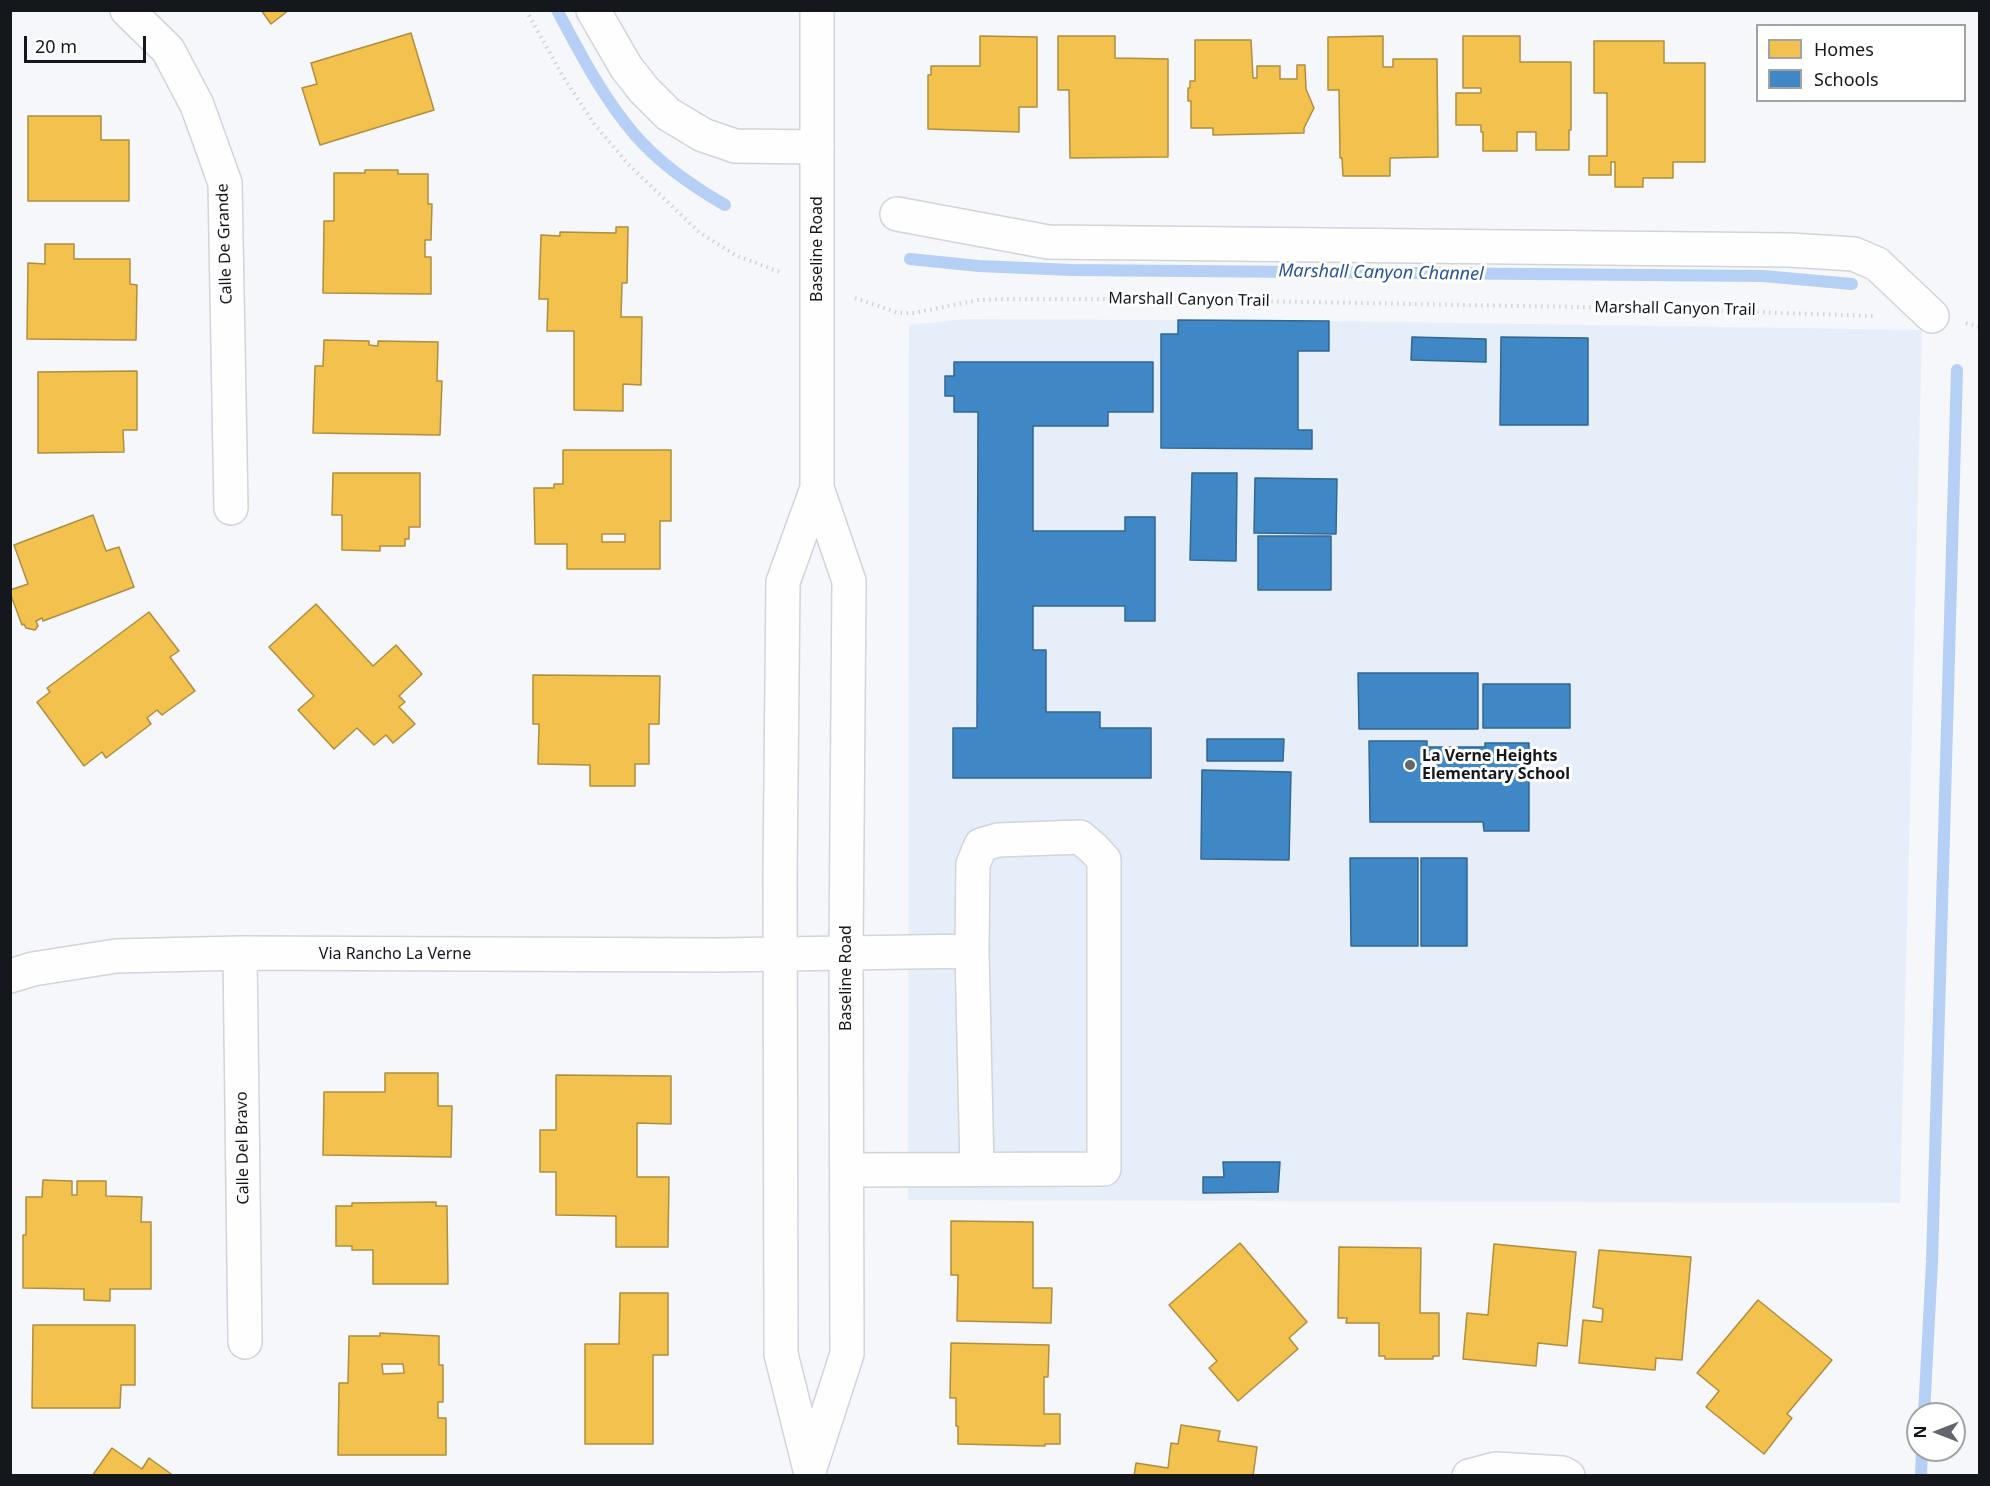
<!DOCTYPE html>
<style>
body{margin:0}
#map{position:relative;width:1990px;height:1486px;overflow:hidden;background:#f5f7fa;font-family:"Noto Sans",sans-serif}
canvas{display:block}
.frame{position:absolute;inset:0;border:12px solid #14181d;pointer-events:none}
.legend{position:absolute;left:1756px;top:24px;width:210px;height:78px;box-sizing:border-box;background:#fff;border:2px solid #a1a3a5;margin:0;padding:8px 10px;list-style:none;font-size:18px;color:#14181d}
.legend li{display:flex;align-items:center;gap:12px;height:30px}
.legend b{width:30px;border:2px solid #a1a3a5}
.north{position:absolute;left:1906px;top:1402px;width:60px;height:60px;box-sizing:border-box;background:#fff;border:2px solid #a1a3a5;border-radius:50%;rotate:270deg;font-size:16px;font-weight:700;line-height:24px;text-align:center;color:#14181d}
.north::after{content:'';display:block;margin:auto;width:21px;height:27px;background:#63666a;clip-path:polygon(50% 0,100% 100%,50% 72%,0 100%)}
.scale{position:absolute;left:24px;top:36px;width:122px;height:27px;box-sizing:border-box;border:3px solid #14181d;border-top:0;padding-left:8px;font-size:18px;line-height:21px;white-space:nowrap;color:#14181d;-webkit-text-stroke:4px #fff;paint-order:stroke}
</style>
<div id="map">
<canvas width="1990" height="1486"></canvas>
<div class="frame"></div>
<ul class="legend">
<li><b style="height:16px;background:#f2c14e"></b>Homes</li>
<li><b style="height:16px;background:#3f88c5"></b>Schools</li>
</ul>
<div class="north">N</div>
<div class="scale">20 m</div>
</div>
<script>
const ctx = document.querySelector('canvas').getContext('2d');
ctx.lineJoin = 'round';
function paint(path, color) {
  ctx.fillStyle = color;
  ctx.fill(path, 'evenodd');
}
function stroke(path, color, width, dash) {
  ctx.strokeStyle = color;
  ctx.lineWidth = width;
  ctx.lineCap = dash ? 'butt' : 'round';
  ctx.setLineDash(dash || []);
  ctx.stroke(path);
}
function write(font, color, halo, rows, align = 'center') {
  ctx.font = font + ' "Noto Sans",sans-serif';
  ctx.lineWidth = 6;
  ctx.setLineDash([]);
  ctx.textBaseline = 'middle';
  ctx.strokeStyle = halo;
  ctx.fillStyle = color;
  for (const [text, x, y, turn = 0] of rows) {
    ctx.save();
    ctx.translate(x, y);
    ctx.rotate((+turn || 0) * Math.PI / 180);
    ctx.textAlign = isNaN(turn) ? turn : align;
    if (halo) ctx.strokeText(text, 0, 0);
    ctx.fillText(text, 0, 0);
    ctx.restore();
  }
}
paint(new Path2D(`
 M 967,319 L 1329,321 L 1922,330 L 1900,1203 L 908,1200 L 909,325 Z`), '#e6eef9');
const homes = new Path2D(`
 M 261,10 L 289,10 L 271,24 Z
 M 411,33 L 434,110 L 320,145 L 302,88 L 317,84 L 311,63 Z
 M 980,36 L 1037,37 L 1037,107 L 1019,107 L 1019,132 L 928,129 L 928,75 L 931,75 L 931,66 L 980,66 Z
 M 1058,36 L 1115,36 L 1115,58 L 1168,59 L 1168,157 L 1070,158 L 1069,90 L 1058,90 Z
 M 1383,36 L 1383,67 L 1393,67 L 1393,59 L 1437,59 L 1438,157 L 1390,158 L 1390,176 L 1343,176 L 1342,158 L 1340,158 L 1339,90 L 1328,90 L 1328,37 Z
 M 1463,36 L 1520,36 L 1520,62 L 1571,62 L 1571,130 L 1569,130 L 1569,150 L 1536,150 L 1536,132 L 1517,132 L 1517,151 L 1483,151 L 1483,132 L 1481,132 L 1481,125 L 1456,125 L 1456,93 L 1481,93 L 1481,88 L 1463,88 Z
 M 1195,40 L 1251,40 L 1253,78 L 1257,78 L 1257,66 L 1280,66 L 1280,79 L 1297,79 L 1297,65 L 1305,65 L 1306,89 L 1314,108 L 1304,128 L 1304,133 L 1213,135 L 1213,128 L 1191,128 L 1191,101 L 1188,101 L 1188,88 L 1190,88 L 1190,81 L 1195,81 Z
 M 1594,41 L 1664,41 L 1664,63 L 1705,63 L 1705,162 L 1673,162 L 1673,178 L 1643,178 L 1643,187 L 1615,187 L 1615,162 L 1611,162 L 1611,175 L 1589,175 L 1589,156 L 1607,156 L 1607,93 L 1594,93 Z
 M 28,116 L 101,116 L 101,140 L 129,140 L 129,201 L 28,201 Z
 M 365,170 L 398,170 L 398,174 L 428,174 L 428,204 L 432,204 L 431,240 L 425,240 L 425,257 L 431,257 L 431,294 L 323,293 L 324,221 L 334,221 L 334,173 L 365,173 Z
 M 616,227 L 628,227 L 627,283 L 622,283 L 621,317 L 642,317 L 641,385 L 623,384 L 623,411 L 574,410 L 574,331 L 547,331 L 548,299 L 539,299 L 541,235 L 560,236 L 560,232 L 616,233 Z
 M 45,244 L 74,244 L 74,259 L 130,259 L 130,284 L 137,285 L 136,340 L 27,339 L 28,263 L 45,264 Z
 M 324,340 L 369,341 L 369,345 L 378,346 L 378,341 L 438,342 L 437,381 L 442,381 L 440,435 L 313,433 L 315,366 L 323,366 Z
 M 137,371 L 137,430 L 123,430 L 124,452 L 38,453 L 38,372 Z
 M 563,450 L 671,450 L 671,521 L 660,521 L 660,569 L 567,569 L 567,544 L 535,544 L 534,488 L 554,488 L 554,484 L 563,484 ZM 602,534 L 625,534 L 625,542 L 602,542 Z
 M 333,473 L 420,473 L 420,527 L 409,527 L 409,539 L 405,539 L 405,546 L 380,546 L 380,551 L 342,550 L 342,515 L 332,515 Z
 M 93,515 L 106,551 L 119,547 L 134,587 L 43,621 L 42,618 L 36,621 L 38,626 L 35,630 L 26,628 L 24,624 L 22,625 L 10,593 L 10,590 L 28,584 L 14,545 Z
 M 316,604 L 373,666 L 396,645 L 422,674 L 399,696 L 405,702 L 399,707 L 415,724 L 393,743 L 386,735 L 374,745 L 357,728 L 334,749 L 298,710 L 314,696 L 269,647 Z
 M 149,612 L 179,651 L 170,657 L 195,691 L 162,715 L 157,710 L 147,718 L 151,724 L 106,758 L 102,752 L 84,766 L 37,702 L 50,692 L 47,688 Z
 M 533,675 L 660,676 L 659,724 L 649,724 L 649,764 L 635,764 L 635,786 L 590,786 L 590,765 L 538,764 L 539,724 L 533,724 Z
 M 385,1073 L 438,1073 L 438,1106 L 452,1106 L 451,1157 L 323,1155 L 324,1092 L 385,1092 Z
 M 556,1075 L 671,1076 L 671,1124 L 637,1123 L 637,1177 L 669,1177 L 668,1247 L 616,1247 L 616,1216 L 556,1215 L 556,1172 L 540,1172 L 540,1130 L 556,1130 Z
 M 43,1180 L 72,1181 L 72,1195 L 77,1195 L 77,1181 L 106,1181 L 106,1196 L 142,1197 L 141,1222 L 151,1222 L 151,1289 L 110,1289 L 110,1301 L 84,1300 L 84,1289 L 23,1288 L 23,1235 L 26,1235 L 26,1197 L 42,1197 Z
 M 436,1202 L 436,1206 L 447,1206 L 448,1284 L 373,1284 L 373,1250 L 352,1250 L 352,1246 L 336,1246 L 336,1206 L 352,1206 L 352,1203 Z
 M 951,1221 L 1033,1222 L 1033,1288 L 1052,1288 L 1051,1323 L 957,1321 L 958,1275 L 951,1275 Z
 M 1240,1243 L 1307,1322 L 1289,1338 L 1298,1349 L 1238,1401 L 1209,1368 L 1217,1361 L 1169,1305 Z
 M 1494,1244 L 1576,1252 L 1567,1346 L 1538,1343 L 1536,1366 L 1463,1359 L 1467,1313 L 1488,1315 Z
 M 1339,1247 L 1421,1248 L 1420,1313 L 1439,1313 L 1439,1356 L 1433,1356 L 1433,1359 L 1385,1359 L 1385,1356 L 1379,1356 L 1379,1323 L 1346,1323 L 1347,1318 L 1338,1318 Z
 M 1599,1250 L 1691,1257 L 1682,1360 L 1656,1358 L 1655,1370 L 1579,1363 L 1583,1320 L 1602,1322 L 1603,1309 L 1593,1307 Z
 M 620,1293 L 668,1293 L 668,1355 L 653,1355 L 653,1444 L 585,1444 L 585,1344 L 619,1344 Z
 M 1758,1300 L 1832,1360 L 1787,1414 L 1792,1418 L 1764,1454 L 1706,1407 L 1719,1391 L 1697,1373 Z
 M 33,1325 L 135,1325 L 135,1385 L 121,1385 L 120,1408 L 32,1408 Z
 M 380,1333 L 439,1336 L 439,1365 L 443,1365 L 443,1402 L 438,1402 L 438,1418 L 446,1418 L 446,1455 L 338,1455 L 339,1383 L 348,1383 L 349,1336 L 380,1336 ZM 382,1364 L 403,1364 L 404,1373 L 383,1374 Z
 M 951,1343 L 1049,1345 L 1048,1377 L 1044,1377 L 1044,1414 L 1060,1414 L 1060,1444 L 1045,1444 L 1045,1446 L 958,1444 L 958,1426 L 956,1426 L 956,1398 L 950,1398 Z
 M 1181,1425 L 1220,1431 L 1218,1441 L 1257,1447 L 1253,1476 L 1134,1476 L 1136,1463 L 1168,1468 L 1171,1443 L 1178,1444 Z
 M 112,1448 L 142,1469 L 149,1458 L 174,1476 L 92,1476 Z`);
paint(homes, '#f2c14e');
stroke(homes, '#af8e3f', 1.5);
const schools = new Path2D(`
 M 1178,320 L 1329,321 L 1329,351 L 1298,351 L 1298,430 L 1312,430 L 1312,449 L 1161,448 L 1161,334 L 1178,334 Z
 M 1412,337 L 1486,339 L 1486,362 L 1411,360 Z
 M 1501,337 L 1588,338 L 1588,425 L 1500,425 Z
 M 954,362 L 1153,362 L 1153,412 L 1108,412 L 1108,426 L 1033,426 L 1033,531 L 1125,531 L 1125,517 L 1155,517 L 1155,621 L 1125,621 L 1125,606 L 1033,606 L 1033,650 L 1046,650 L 1046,712 L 1100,712 L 1100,728 L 1151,728 L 1151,778 L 953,778 L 953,728 L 977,728 L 978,412 L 954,412 L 954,396 L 945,396 L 945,376 L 954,376 Z
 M 1192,473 L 1237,473 L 1236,561 L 1190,560 Z
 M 1255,478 L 1337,479 L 1336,534 L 1254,533 Z
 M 1258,536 L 1331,536 L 1331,590 L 1258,590 Z
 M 1358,673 L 1478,673 L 1478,729 L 1359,729 Z
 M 1483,684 L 1570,684 L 1570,728 L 1483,728 Z
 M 1207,739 L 1284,739 L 1283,761 L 1207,761 Z
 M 1369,741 L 1427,741 L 1427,747 L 1485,747 L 1485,743 L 1529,743 L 1529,831 L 1484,831 L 1483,822 L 1370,822 Z
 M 1202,770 L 1291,772 L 1289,860 L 1201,859 Z
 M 1350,858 L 1418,858 L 1418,946 L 1351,946 Z
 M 1421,858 L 1467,858 L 1467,946 L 1421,946 Z
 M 1223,1162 L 1280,1162 L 1278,1192 L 1203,1193 L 1203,1177 L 1224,1177 Z`);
paint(schools, '#3f88c5');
stroke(schools, '#326693', 1.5);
stroke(new Path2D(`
 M 557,10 C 580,53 603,98 635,135 C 660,164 692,186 725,205
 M 910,259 L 979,266 L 1071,270 L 1763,276 L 1852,284
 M 1924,1414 L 1932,1262 L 1957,370
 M 1921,1476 L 1922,1450`), '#b5d0f4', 12);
const minor = new Path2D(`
 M 127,10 L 168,50 L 197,105 L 225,183 L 231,508
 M 593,10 L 626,67 L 644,90 L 668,114 L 703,135 L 735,146 L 817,147
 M 897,214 L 1048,242 L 1789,250 L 1854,254 L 1877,264 L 1932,316
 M 240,953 L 245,1342
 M 10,976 L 33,969 L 116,956 L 240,953 L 718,955 L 972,951
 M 847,1170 L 1104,1169 L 1104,860 L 1094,849 L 1080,837 L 998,840 L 981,845 L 973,864 L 972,951 L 977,1169
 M 1469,1476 L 1496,1469 L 1562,1473 L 1568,1476`);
const major = new Path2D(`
 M 810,1468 L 847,1354 L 846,953 L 849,581 L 817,488 L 817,10
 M 810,1470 L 781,1354 L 780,876 L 783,582 L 817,488`);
stroke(minor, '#d1d4d9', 36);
stroke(major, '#d1d4d9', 36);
stroke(new Path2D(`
 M 526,10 L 562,75 L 595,125 L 628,164 L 699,232 L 735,255 L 780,272
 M 855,298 L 899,313 L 914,313 L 978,300 L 1001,299 L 1141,299 L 1632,308 L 1875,316
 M 1966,323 L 1980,327`), '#d0d2d3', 4, [1.5, 4.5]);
stroke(minor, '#fefefe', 33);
stroke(major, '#fefefe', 33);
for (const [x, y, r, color] of [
 [1410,765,6,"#63666a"]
]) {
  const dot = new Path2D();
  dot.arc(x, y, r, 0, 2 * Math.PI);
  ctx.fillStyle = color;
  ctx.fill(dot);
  stroke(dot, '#fff', 2);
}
write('16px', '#14181d', '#fff', [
 ["Calle De Grande",225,244,-92],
 ["Baseline Road",817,249,-90],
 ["Marshall Canyon Trail",1189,300,1],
 ["Marshall Canyon Trail",1675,309,1],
 ["Via Rancho La Verne",395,954],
 ["Baseline Road",846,978,-90],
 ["Calle Del Bravo",243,1148,-91]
]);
write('bold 16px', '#14181d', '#fff', [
 ["La Verne Heights",1422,756],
 ["Elementary School",1422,774]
], 'left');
write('italic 18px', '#295796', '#fff', [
 ["Marshall Canyon Channel",1381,273,1]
]);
</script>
